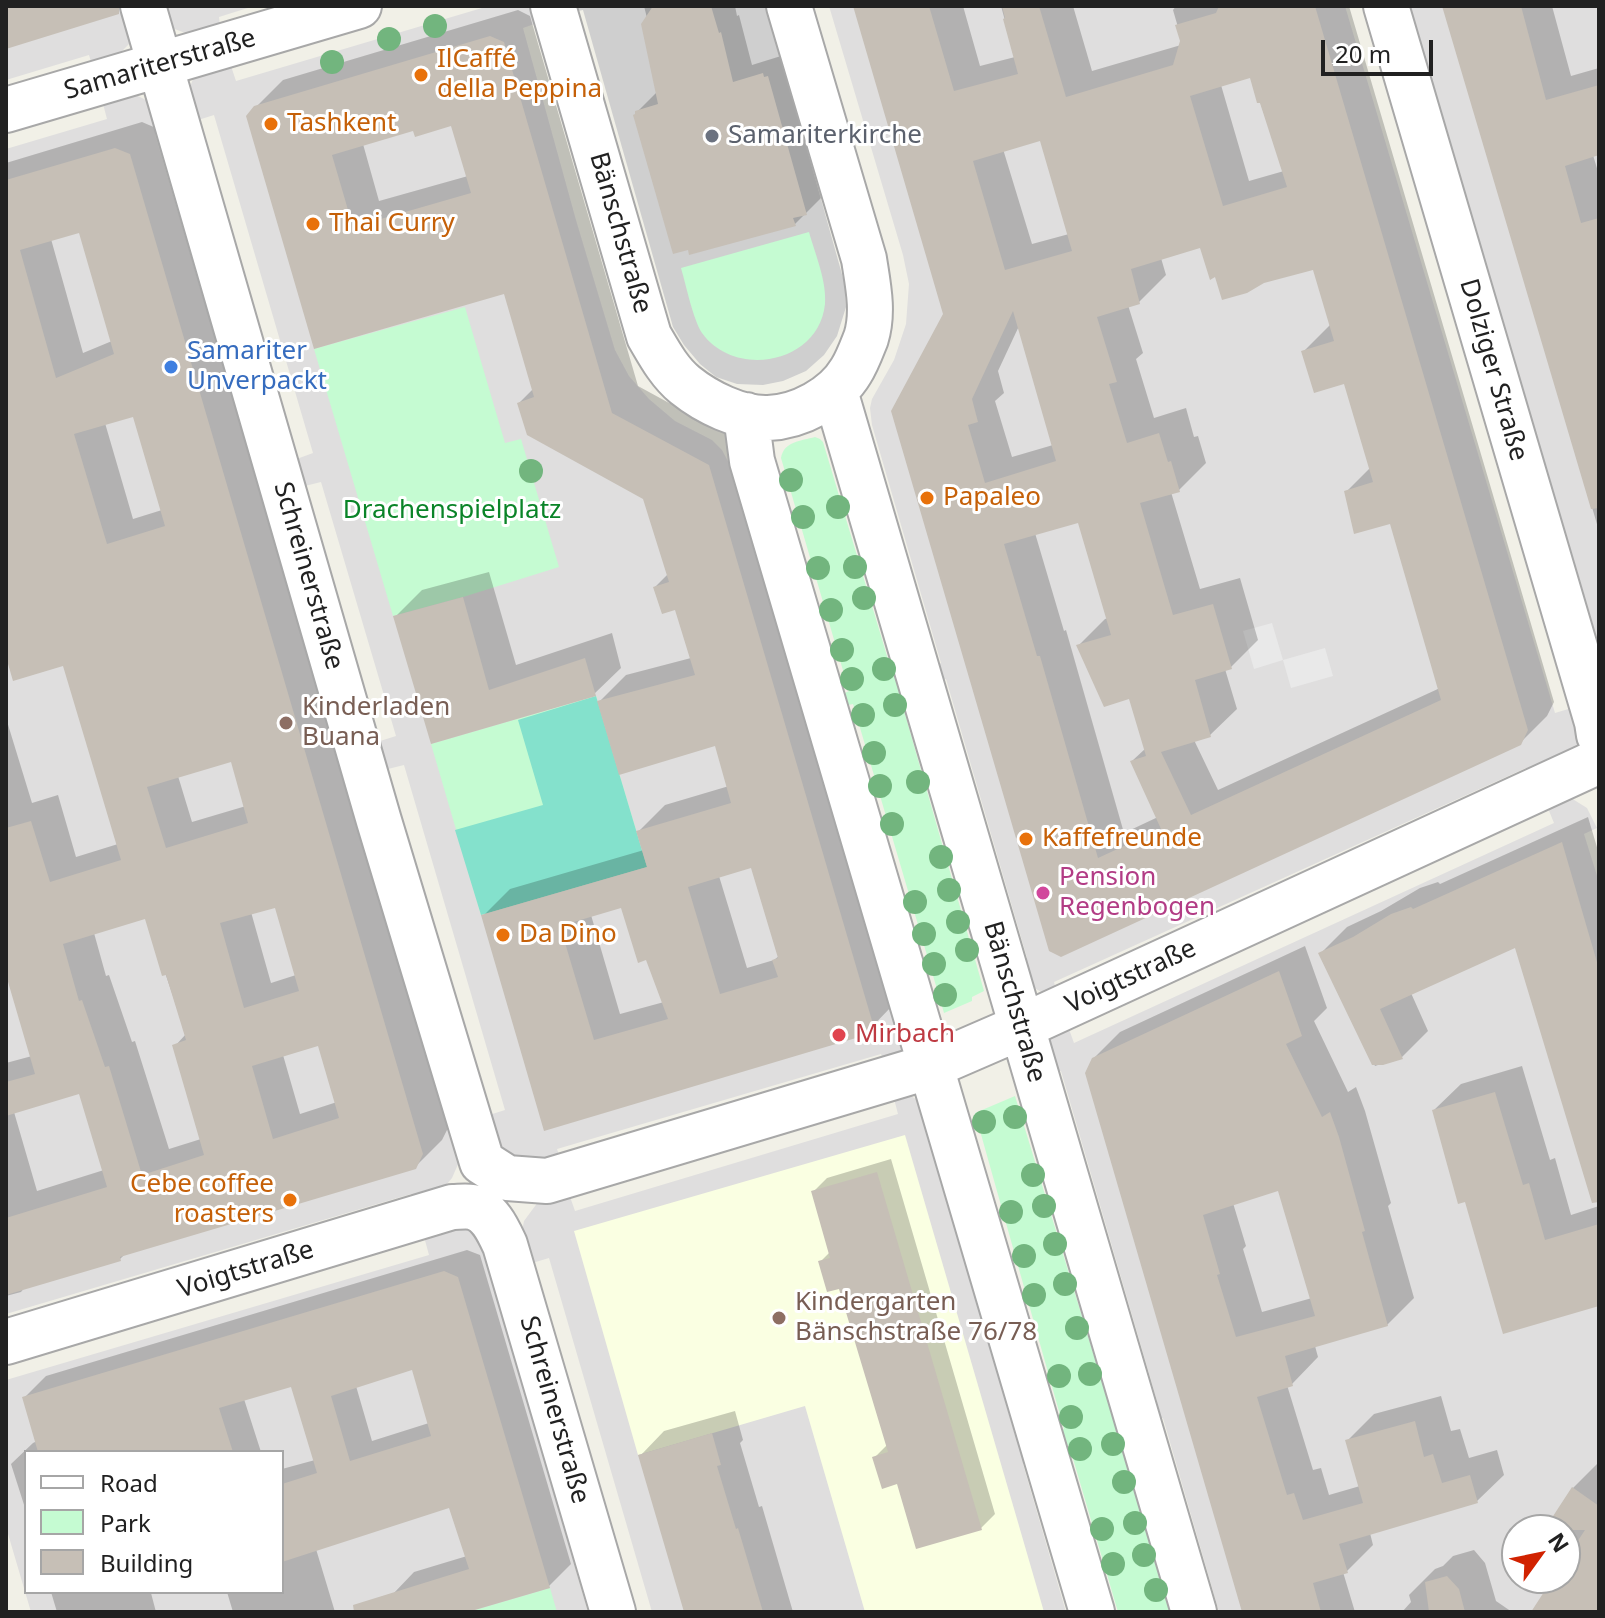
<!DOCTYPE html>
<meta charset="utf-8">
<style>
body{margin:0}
#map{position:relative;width:1605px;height:1618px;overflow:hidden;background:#f1f0e7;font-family:"Noto Sans",sans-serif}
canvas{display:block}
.frame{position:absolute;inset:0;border:8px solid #212121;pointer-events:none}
.legend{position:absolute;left:24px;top:1450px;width:260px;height:144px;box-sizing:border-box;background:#fff;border:2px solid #a6a6a6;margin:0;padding:10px 14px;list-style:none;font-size:24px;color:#212121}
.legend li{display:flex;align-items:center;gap:16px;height:40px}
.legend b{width:40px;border:2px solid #a6a6a6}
.north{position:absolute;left:1501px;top:1514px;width:80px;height:80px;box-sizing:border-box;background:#fff;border:2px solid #a6a6a6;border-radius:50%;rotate:57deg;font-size:22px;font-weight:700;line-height:32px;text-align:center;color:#212121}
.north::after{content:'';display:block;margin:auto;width:28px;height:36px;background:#d12200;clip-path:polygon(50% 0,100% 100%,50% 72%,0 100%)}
.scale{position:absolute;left:1321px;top:40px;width:112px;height:36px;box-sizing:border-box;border:4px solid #212121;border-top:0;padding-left:10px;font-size:24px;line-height:28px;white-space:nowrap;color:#212121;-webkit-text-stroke:6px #fff;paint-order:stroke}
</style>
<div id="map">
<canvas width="1605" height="1618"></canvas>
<div class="frame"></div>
<ul class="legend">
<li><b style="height:10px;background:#fff"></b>Road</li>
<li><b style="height:22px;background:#c5fbd2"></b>Park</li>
<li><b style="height:22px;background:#c6bfb6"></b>Building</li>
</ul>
<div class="north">N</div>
<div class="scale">20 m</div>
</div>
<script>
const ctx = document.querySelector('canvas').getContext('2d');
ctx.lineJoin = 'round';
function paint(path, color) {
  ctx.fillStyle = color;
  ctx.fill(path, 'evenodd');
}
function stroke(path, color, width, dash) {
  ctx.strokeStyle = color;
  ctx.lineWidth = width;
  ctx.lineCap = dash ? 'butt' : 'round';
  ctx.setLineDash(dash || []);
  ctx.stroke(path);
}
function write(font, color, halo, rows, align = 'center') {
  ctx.font = font + ' "Noto Sans",sans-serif';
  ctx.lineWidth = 6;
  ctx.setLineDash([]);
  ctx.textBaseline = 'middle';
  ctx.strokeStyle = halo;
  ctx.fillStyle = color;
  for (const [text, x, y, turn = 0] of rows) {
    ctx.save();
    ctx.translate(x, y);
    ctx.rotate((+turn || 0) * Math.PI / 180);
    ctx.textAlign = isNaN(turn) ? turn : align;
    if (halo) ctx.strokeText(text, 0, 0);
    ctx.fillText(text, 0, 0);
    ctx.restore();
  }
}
paint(new Path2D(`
 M 6,6 L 128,6 L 132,37 L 129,44 L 116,57 L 91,62 L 89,55 L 6,80 Z
 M 156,6 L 254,6 L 219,17 L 220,26 L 188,34 L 172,28 Z
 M 482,6 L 542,6 L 540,22 L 523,28 L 576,220 L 615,350 L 629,376 L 649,399 L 675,421 L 712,440 L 722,450 L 731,467 L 800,701 L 813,717 L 805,721 L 896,1027 L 913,1045 L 885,1065 L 881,1054 L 557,1149 L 559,1155 L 532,1165 L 499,1151 L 486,1116 L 505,1110 L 404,765 L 384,770 L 377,742 L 396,736 L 321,482 L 301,487 L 294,460 L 313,453 L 214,115 L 195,121 L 187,95 L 193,79 L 199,71 L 230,63 L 236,81 L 482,8 Z
 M 829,6 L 1345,6 L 1555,713 L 1575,707 L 1578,708 L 1581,747 L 1532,779 L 1526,768 L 1054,982 L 1057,994 L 1043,993 L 1031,986 L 1016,961 L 1027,958 L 946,679 L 939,681 L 935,665 L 941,663 L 872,425 L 870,408 L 872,399 L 894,360 L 906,324 L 909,284 L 903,255 Z
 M 1409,6 L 1599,6 L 1599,645 Z
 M 121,92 L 138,96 L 150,102 L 161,131 L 155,134 L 254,471 L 260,470 L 269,497 L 262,500 L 447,1126 L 453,1126 L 459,1162 L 452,1178 L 441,1191 L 414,1200 L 411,1194 L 6,1314 L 6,149 L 107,119 L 102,100 Z
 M 1571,798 L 1587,808 L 1597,828 L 1584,834 L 1599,882 L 1599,1612 L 1219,1612 L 1163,1418 L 1153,1420 L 1151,1403 L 1157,1401 L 1061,1071 L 1049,1073 L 1047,1037 L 1066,1021 L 1074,1043 L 1554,823 L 1545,801 ZM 1517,1530 L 1565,1530 L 1565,1578 L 1517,1578 Z
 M 892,1091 L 906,1093 L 919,1101 L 1015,1435 L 1026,1438 L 1031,1456 L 1023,1464 L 1066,1612 L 652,1612 L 549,1258 L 529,1264 L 521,1236 L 524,1221 L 538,1202 L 568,1191 L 575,1211 L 898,1114 Z
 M 464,1224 L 479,1234 L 496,1273 L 490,1275 L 588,1612 L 31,1612 L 6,1527 L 6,1380 L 429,1255 L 423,1233 ZM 26,1452 L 282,1452 L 282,1592 L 26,1592 Z`), '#dfdede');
paint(new Path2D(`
 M 905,1135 L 1017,1519 L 1044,1612 L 865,1612 L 805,1406 L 638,1455 L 574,1231 Z`), '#faffe2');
paint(new Path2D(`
 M 562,6 L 767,6 L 845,285 L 846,307 L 837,336 L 824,355 L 806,371 L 783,381 L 763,385 L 737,384 L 716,377 L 700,364 L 684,345 L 673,327 L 583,10 L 573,12 Z`), '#cfcfcf');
paint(new Path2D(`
 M 809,232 C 815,254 827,281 825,304 C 819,364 735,379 702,333 C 693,319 686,285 681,268 Z
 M 465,307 L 505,443 L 521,439 L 559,567 L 463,597 L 393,616 L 314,349 Z
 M 815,437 L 820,439 L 823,442 L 893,676 L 900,675 L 906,691 L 899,693 L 984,991 L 972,997 L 972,1001 L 944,1013 L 853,704 L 844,706 L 841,695 L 849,691 L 781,458 C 784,441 801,441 815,437 Z
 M 596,696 L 647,867 L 481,915 L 431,744 Z
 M 1015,1096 L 1112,1415 L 1117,1414 L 1123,1428 L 1117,1431 L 1170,1612 L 1118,1612 L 1069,1445 L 1060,1446 L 1056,1432 L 1064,1429 L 975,1113 Z
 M 550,1588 L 557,1612 L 468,1612 Z`), '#c5fbd2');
paint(new Path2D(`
 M 596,696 L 647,867 L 481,915 L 455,830 L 543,805 L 518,720 Z`), '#84e1cc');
paint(new Path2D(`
 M 1272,623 L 1283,660 L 1325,648 L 1333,676 L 1291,688 L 1283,660 L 1254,669 L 1243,631 Z`), '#e9e9e9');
paint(new Path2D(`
 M 644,6 L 735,6 L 737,16 L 739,15 L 752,65 L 781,56 L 825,194 L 795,224 L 689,247 L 637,112 L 657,92 L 647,18 Z
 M 855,6 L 963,6 L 980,66 L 1015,57 L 1001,6 L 1073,6 L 1092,71 L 1181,45 L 1182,41 L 1173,10 L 1176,6 L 1349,6 L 1554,702 L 1547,716 L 1520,743 L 1061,955 L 945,315 ZM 1251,76 L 1284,171 L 1249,181 L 1221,85 ZM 1041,138 L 1069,234 L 1032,244 L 1003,149 ZM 1201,245 L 1315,267 L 1331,324 L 1303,352 L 1346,382 L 1371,467 L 1346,492 L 1391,521 L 1440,688 L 1218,790 L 1194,740 L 1210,735 L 1237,709 L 1225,669 L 1231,667 L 1258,640 L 1240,578 L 1200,589 L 1171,492 L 1179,490 L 1206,463 L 1198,436 L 1194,437 L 1186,408 L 1154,418 L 1136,359 L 1143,353 L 1128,305 L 1139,302 L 1166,275 L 1161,258 ZM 1019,326 L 1053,445 L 1012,457 L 995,401 L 1004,393 L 998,371 ZM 1079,521 L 1108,618 L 1105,619 L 1078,646 L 1130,697 L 1146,748 L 1132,761 L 1158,817 L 1124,833 L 1066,630 L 1064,631 L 1035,533 Z
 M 1444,6 L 1552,6 L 1571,76 L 1599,68 L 1599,153 L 1593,155 L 1599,175 L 1599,531 Z
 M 518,10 L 530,16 L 638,386 L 735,439 L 892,1006 L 865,1034 L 545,1129 L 483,916 L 510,889 L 644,850 L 639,831 L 665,805 L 729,786 L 716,743 L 599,702 L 626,675 L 691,658 L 677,608 L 655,587 L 668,574 L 645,498 L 519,403 L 534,388 L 506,291 L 315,347 L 255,108 L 283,80 ZM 452,124 L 468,176 L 379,201 L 363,144 L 414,129 ZM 752,866 L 779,956 L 774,960 L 747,968 L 719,876 ZM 623,906 L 647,958 L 664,1002 L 620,1014 L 591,915 Z
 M 142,122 L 156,128 L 449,1126 L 442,1140 L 415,1167 L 126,1253 L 120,1259 L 25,1287 L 21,1292 L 6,1296 L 6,1063 L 32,1056 L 6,968 L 6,718 L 32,803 L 58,795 L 76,857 L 118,844 L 65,664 L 6,650 L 6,163 ZM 80,230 L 112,341 L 83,353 L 51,239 ZM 134,415 L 162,510 L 133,519 L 105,423 ZM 232,760 L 246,806 L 192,822 L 178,776 ZM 276,906 L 296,975 L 271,983 L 251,912 ZM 146,917 L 186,1034 L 175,1046 L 201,1139 L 169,1149 L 135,1041 L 132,1042 L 109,975 L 106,976 L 94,933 ZM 319,1044 L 337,1102 L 300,1114 L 283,1055 ZM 81,1091 L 104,1170 L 37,1191 L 14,1112 Z
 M 489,572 L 516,665 L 612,633 L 621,668 L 594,694 L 432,742 L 395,617 L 422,590 Z
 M 1588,817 L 1599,854 L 1599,1304 L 1466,1200 L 1434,1110 L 1461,1084 L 1522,1066 L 1550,1160 L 1555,1158 L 1571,1215 L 1599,1206 L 1517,946 L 1411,993 L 1428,1031 L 1402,1057 L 1375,1066 L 1321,953 L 1347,927 L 1381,911 L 1420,888 L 1438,882 L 1440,884 Z
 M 1305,946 L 1327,1008 L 1314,1021 L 1348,1092 L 1356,1087 L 1365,1111 L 1391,1203 L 1388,1206 L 1414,1298 L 1387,1325 L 1315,1346 L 1318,1357 L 1292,1384 L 1287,1385 L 1313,1470 L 1321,1468 L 1329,1495 L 1360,1486 L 1347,1441 L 1374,1414 L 1441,1396 L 1451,1431 L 1460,1429 L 1469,1458 L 1497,1450 L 1504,1475 L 1477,1501 L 1370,1533 L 1373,1545 L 1347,1571 L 1343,1572 L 1355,1612 L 1245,1612 L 1093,1059 L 1120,1032 ZM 1280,1189 L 1312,1298 L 1262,1312 L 1243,1249 L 1246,1246 L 1233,1203 Z
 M 891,1159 L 995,1514 L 981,1528 L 898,1482 L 874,1458 L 887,1445 L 841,1287 L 820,1262 L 830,1252 L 813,1192 L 827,1178 Z
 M 467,1250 L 480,1255 L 571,1564 L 549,1586 L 460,1612 L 398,1612 L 393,1594 L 414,1572 L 467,1556 L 451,1505 L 316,1549 L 335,1612 L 233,1612 L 227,1592 L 282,1592 L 282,1469 L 315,1460 L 292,1385 L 244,1399 L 261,1452 L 26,1452 L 26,1511 L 11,1464 L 33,1443 L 37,1441 L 25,1397 L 46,1376 ZM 413,1368 L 429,1423 L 372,1441 L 356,1386 Z
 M 735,1411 L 743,1440 L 740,1443 L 759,1507 L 762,1506 L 793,1612 L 685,1612 L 641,1455 L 664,1431 Z
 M 1599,1462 L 1599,1612 L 1533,1612 L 1556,1578 L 1565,1578 L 1565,1564 L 1569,1557 L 1565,1554 L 1565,1530 L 1546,1530 L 1573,1488 Z
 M 1474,1550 L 1485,1563 L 1496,1601 L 1512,1612 L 1402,1612 L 1411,1602 L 1409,1595 L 1435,1569 L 1443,1566 L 1453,1556 Z
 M 51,1592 L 156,1592 L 151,1593 L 156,1612 L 57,1612 Z`), '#0003');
paint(new Path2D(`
 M 6,6 L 119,6 L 119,14 L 6,49 Z
 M 653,6 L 711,6 L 719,33 L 721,32 L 733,82 L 763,73 L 764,77 L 768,76 L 807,215 L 793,218 L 796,226 L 689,255 L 688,250 L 673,254 L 633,115 L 635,114 L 635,111 L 658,104 L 641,24 Z
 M 853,6 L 929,6 L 954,91 L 1018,74 L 1003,19 L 1005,18 L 1002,6 L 1039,6 L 1066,97 L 1173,65 L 1180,41 L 1175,25 L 1216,13 L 1219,6 L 1315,6 L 1528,730 L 1521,745 L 1061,957 L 1049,951 L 891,411 L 943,314 ZM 1250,78 L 1257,103 L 1260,103 L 1287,187 L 1223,206 L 1190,96 ZM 1040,141 L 1072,251 L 1005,270 L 973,161 ZM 1200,248 L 1210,280 L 1215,277 L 1222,300 L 1247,293 L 1264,283 L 1313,270 L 1334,341 L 1301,351 L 1314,393 L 1344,384 L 1373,482 L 1344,491 L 1354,534 L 1390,524 L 1441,700 L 1191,815 L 1161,752 L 1211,737 L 1195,680 L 1232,669 L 1213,604 L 1173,615 L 1140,503 L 1180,492 L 1171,461 L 1168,462 L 1159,433 L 1127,443 L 1109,384 L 1117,382 L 1097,317 L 1140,304 L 1131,269 ZM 1013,311 L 1056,461 L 985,483 L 968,425 L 978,422 L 972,399 ZM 1078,523 L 1111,635 L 1076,645 L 1104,707 L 1129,699 L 1146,756 L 1130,761 L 1161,829 L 1098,858 L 1040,656 L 1037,656 L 1004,544 Z
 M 1442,6 L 1521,6 L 1546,100 L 1599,85 L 1599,155 L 1565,166 L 1581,223 L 1599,218 L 1599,508 L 1591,509 Z
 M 490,36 L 504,42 L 612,413 L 709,465 L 873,1024 L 866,1035 L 544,1131 L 481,915 L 647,867 L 636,831 L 731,803 L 715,746 L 619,775 L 597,701 L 695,675 L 675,610 L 662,614 L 653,587 L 669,582 L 643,499 L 527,435 L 517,403 L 534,397 L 504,294 L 314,349 L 246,116 L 254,106 ZM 451,126 L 471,193 L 353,227 L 332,155 L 413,131 L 415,137 ZM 751,868 L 778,958 L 772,960 L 778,977 L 720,994 L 688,887 ZM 621,908 L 638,963 L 646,960 L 668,1019 L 594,1040 L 560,926 Z
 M 115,148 L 130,154 L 423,1154 L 416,1169 L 120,1257 L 121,1261 L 6,1295 L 6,1218 L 107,1187 L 79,1094 L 6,1116 L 6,1082 L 35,1074 L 6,975 L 6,828 L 31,821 L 50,882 L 121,860 L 63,666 L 13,681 L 6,657 L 6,180 ZM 79,233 L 114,354 L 56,378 L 20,250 ZM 133,417 L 165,526 L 107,544 L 74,434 ZM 231,762 L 248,823 L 166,848 L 147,787 ZM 275,908 L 299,991 L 244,1008 L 220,923 ZM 145,919 L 162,976 L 166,975 L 186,1040 L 172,1045 L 204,1155 L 142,1175 L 109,1066 L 105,1067 L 82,1000 L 79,1001 L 63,944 ZM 318,1046 L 339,1118 L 273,1139 L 252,1066 Z
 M 463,597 L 489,690 L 585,658 L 596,696 L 431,744 L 393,616 Z
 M 1562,842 L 1599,969 L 1599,1202 L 1592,1203 L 1515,948 L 1380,1009 L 1403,1059 L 1383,1065 L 1372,1065 L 1318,953 L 1353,937 L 1391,914 L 1411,907 L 1413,909 Z
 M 1279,971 L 1302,1036 L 1286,1044 L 1322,1117 L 1330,1112 L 1339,1137 L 1365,1231 L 1362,1232 L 1388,1326 L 1285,1356 L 1293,1386 L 1257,1397 L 1287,1495 L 1294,1493 L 1303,1520 L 1363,1503 L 1345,1440 L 1415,1421 L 1424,1457 L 1433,1454 L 1442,1483 L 1470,1475 L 1478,1503 L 1339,1544 L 1348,1573 L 1313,1583 L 1321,1612 L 1242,1612 L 1085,1073 L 1092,1058 ZM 1278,1191 L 1315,1316 L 1236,1337 L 1217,1275 L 1220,1274 L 1203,1215 Z
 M 1495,1092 L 1523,1185 L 1529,1183 L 1545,1240 L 1599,1224 L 1599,1306 L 1503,1334 L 1465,1202 L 1458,1204 L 1432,1110 Z
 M 877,1172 L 982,1530 L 916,1549 L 897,1484 L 882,1489 L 872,1457 L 888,1452 L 839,1289 L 827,1292 L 818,1261 L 830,1258 L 811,1191 Z
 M 444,1271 L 458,1277 L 550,1588 L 468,1612 L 354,1612 L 353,1605 L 469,1569 L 449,1508 L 282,1562 L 282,1484 L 317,1473 L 291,1387 L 219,1408 L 233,1452 L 38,1452 L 22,1397 ZM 412,1370 L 431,1436 L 350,1461 L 331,1396 Z
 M 712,1433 L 721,1465 L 717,1466 L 736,1529 L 738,1528 L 763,1612 L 684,1612 L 638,1455 Z
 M 1572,1487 L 1599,1506 L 1599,1612 L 1531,1612 L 1553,1578 L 1565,1578 L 1565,1560 L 1585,1530 L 1544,1530 Z
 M 1447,1576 L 1459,1589 L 1465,1612 L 1429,1612 L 1425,1582 Z`), '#c6bfb6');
const minor = new Path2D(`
 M 143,6 L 379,821 L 482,1162 L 507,1178 L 547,1181 L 931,1066 L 1021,1027 L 1599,761
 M 553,6 L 649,336 C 659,353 669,372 685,385 C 706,402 740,419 768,418 C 799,417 835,398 851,371 C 857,362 862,348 866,338 C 874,312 868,285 864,259 L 789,6
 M 1386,6 L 1597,722 L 1599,735
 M 6,110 L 359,6
 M 835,391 L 1194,1612
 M 746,415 L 752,461 L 1092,1612
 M 6,1342 L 452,1207 C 458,1207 466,1206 472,1207 C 490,1211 498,1230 505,1245 L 613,1612`);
stroke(minor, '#a8a8a8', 48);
stroke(minor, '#fff', 44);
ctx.fillStyle = '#72b57e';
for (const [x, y] of [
 [435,26],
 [389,39],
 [332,62],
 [531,471],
 [791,480],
 [838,507],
 [803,517],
 [855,567],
 [818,568],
 [864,598],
 [831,610],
 [842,650],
 [884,669],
 [852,679],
 [895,705],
 [863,715],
 [874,753],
 [918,782],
 [880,786],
 [892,824],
 [941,857],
 [949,890],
 [915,902],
 [958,922],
 [924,934],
 [967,950],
 [934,964],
 [945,995],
 [1015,1117],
 [984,1122],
 [1033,1175],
 [1044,1206],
 [1011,1212],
 [1055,1244],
 [1024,1256],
 [1065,1284],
 [1034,1295],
 [1077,1328],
 [1090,1374],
 [1059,1376],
 [1071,1417],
 [1113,1444],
 [1080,1449],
 [1124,1482],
 [1135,1523],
 [1102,1529],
 [1144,1555],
 [1113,1564],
 [1156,1590]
]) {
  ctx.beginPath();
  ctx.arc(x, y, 12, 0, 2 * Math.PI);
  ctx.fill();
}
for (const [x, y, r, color] of [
 [421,75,8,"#e8710a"],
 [271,124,8,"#e8710a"],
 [712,136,8,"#6b7280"],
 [313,224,8,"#e8710a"],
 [171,367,8,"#3f7fe0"],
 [927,498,8,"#e8710a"],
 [286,723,8,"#8d6e63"],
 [1026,839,8,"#e8710a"],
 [1043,893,8,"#d1479c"],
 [503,935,8,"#e8710a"],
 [839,1035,8,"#e0444e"],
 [290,1200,8,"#e8710a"],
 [779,1318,8,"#8d6e63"]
]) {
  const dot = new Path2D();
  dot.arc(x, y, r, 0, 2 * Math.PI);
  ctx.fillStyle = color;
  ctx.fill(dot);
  stroke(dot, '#fff', 3);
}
write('26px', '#c56008', '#fff', [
 ["IlCaffé",437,60],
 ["della Peppina",437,90],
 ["Tashkent",287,124],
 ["Thai Curry",329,224],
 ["Papaleo",943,498],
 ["Kaffefreunde",1042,839],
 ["Da Dino",519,935],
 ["Cebe coffee",274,1185,"right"],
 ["roasters",274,1215,"right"]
], 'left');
write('26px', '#212121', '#fff', [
 ["Samariterstraße",160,65,-16],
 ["Bänschstraße",620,233,74],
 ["Dolziger Straße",1493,370,74],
 ["Schreinerstraße",308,576,74],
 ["Voigtstraße",1131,977,-25],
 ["Bänschstraße",1014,1002,74],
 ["Voigtstraße",246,1270,-17],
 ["Schreinerstraße",554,1410,74]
]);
write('26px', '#5b616d', '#fff', [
 ["Samariterkirche",728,136]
], 'left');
write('26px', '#366cbe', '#fff', [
 ["Samariter",187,352],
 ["Unverpackt",187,382]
], 'left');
write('26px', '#0a8428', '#fff', [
 ["Drachenspielplatz",452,511]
]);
write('26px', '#785e54', '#fff', [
 ["Kinderladen",302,708],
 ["Buana",302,738],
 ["Kindergarten",795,1303],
 ["Bänschstraße 76/78",795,1333]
], 'left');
write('26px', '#b23c85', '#fff', [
 ["Pension",1059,878],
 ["Regenbogen",1059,908]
], 'left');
write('26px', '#be3a42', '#fff', [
 ["Mirbach",855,1035]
], 'left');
</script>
